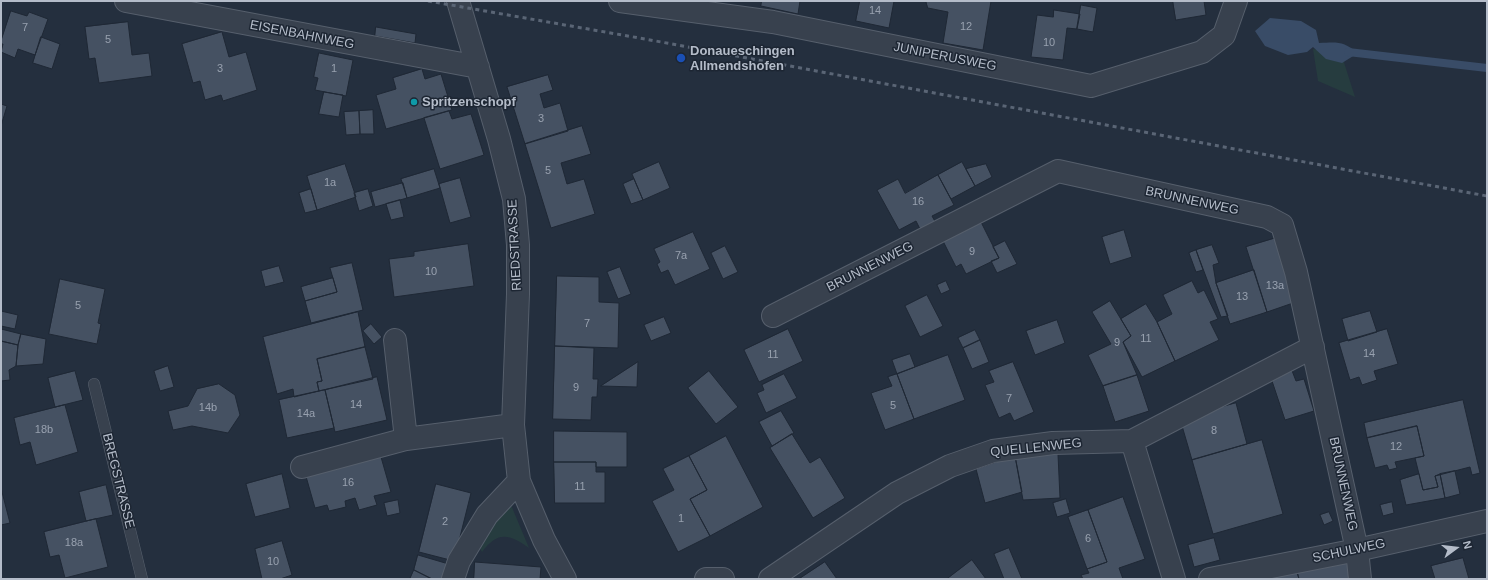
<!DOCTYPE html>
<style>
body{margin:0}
#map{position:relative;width:1488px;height:580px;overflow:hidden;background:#242f3e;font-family:Arial,sans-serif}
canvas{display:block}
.frame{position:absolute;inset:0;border:2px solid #b4bcc9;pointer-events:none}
.north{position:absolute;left:1436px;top:528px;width:40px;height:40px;-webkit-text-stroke:3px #1d2633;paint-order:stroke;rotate:75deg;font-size:11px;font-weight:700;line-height:16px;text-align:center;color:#b4bcc9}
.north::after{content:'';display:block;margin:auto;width:14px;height:18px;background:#b4bcc9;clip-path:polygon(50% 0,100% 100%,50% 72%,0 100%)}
</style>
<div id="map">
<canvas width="1488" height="580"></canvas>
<div class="frame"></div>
<div class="north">N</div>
</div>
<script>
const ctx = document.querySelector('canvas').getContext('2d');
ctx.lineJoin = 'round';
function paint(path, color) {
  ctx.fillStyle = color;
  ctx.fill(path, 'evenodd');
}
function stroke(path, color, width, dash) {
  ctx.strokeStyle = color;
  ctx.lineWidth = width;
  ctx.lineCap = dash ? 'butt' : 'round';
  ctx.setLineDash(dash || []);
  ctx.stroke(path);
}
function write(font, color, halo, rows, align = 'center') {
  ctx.font = font + ' Arial,sans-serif';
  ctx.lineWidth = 3;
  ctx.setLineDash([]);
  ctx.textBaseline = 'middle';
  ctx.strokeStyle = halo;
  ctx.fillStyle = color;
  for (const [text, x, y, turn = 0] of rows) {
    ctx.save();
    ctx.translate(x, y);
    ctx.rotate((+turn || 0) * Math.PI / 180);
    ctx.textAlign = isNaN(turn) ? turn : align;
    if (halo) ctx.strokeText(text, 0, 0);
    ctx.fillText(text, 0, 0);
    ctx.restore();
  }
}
paint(new Path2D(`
 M 1313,49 L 1341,53 L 1355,97 L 1318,81 Z
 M 511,505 L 529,548 C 509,534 498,531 482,552 L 478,545 L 491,526 Z`), '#263c3f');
paint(new Path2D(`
 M 1270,18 L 1301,21 L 1316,30 L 1319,43 C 1338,42 1343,41 1358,53 L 1342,63 L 1326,59 L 1313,47 L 1307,52 L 1288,55 L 1265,46 L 1255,31 Z`), '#394c67');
stroke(new Path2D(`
 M 1348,52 L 1487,68`), '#394c67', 8);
const building = new Path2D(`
 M 762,1 L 800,1 L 798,14 L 761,6 Z
 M 860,1 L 894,1 L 889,28 L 856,21 Z
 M 926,1 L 991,1 L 983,50 L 943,43 L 948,12 L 928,8 Z
 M 1173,1 L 1204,1 L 1206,15 L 1176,20 Z
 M 1081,5 L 1097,8 L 1093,32 L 1077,29 Z
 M 1054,10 L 1080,14 L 1077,29 L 1067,28 L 1063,60 L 1031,57 L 1037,15 L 1053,17 Z
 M 11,11 L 27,16 L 29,12 L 48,19 L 35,55 L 18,49 L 15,58 L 1,52 L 3,44 L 1,44 L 1,41 Z
 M 128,22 L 132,55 L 149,53 L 152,76 L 99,83 L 95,58 L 89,59 L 85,27 Z
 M 376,27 L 416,34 L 415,43 L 375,36 Z
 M 222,32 L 229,57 L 246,52 L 257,90 L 223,101 L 221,95 L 205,100 L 200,81 L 193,83 L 182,44 Z
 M 41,37 L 60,44 L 52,69 L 33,63 Z
 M 319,53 L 353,60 L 346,96 L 315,90 L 318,78 L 314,77 Z
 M 422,69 L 425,79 L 441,74 L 452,110 L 386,129 L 376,95 L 396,89 L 393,78 Z
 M 548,75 L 553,90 L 540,94 L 544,108 L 560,103 L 568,131 L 525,144 L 507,87 Z
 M 324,92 L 343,95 L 339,117 L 319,114 Z
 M 1,104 L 7,106 L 1,126 Z
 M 373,110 L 374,134 L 360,134 L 359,111 Z
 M 359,111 L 360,134 L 346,135 L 344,112 Z
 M 449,111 L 452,119 L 471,114 L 484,155 L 440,169 L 424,118 Z
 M 582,126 L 591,154 L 561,163 L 567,184 L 584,179 L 595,214 L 551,228 L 525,144 Z
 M 659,162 L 670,188 L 643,200 L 632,174 Z
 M 962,162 L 975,186 L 951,199 L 938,175 Z
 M 345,164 L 356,197 L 317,210 L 307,176 Z
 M 986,164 L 992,177 L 975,186 L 966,169 Z
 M 434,169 L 440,188 L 407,198 L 401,179 Z
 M 938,175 L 954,205 L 932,216 L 937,225 L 922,233 L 916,221 L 899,230 L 877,190 L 898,179 L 905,193 Z
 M 460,178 L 471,217 L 450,223 L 439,184 Z
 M 634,179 L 643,200 L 631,204 L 623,184 Z
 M 403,183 L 407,198 L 375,207 L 371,192 Z
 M 311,189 L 317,210 L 305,213 L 299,193 Z
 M 368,189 L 373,206 L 359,211 L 354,193 Z
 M 400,200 L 404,217 L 391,220 L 386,204 Z
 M 981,222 L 999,258 L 966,274 L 961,264 L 956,267 L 943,241 Z
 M 1124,230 L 1132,257 L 1110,264 L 1102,237 Z
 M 693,232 L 710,269 L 675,285 L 668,270 L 661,273 L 657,264 L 660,262 L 654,249 Z
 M 1276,238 L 1296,302 L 1267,312 L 1246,247 Z
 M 1005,241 L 1017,264 L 997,273 L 991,261 L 999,258 L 993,247 Z
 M 468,244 L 474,286 L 394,297 L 389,259 L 414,256 L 414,252 Z
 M 1212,245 L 1219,263 L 1213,265 L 1216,283 L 1228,316 L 1221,317 L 1196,250 Z
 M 725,246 L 738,272 L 723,279 L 711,253 Z
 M 1196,250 L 1203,270 L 1196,272 L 1189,253 Z
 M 352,263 L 363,310 L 311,323 L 305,301 L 337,292 L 330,268 Z
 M 279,266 L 284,282 L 265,287 L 261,271 Z
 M 620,267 L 631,294 L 618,299 L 607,272 Z
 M 1254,270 L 1267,312 L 1230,324 L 1216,283 Z
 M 557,276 L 599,277 L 599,302 L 619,303 L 618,348 L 555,346 Z
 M 333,278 L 337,292 L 305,301 L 301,287 Z
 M 60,279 L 105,289 L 98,323 L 101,324 L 97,344 L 49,334 Z
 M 946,281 L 950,290 L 941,294 L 937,285 Z
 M 1192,281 L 1198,293 L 1204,290 L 1218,319 L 1210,322 L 1219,340 L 1175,361 L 1157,322 L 1172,314 L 1163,295 Z
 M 927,295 L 943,326 L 920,337 L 905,306 Z
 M 1110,301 L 1131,336 L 1123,342 L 1137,375 L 1103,386 L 1088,355 L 1111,344 L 1092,312 Z
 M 1146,304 L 1157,322 L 1175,361 L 1142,377 L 1123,342 L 1131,336 L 1121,319 Z
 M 1,311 L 18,315 L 15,329 L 1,326 Z
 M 1370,311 L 1377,332 L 1348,341 L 1342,319 Z
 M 358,312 L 365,347 L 317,359 L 322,381 L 317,382 L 319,391 L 294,397 L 293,389 L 277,394 L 263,337 Z
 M 664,317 L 671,333 L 651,341 L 644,325 Z
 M 1057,320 L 1065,343 L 1035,355 L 1026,331 Z
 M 371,324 L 382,337 L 374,344 L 363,331 Z
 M 1,329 L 21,334 L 18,345 L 1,341 Z
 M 788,329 L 803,361 L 759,382 L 744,350 Z
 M 1387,329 L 1398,364 L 1374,371 L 1377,380 L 1362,385 L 1359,377 L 1350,380 L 1339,343 Z
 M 975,330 L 980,340 L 963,348 L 958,338 Z
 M 21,334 L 46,339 L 43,364 L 16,366 L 18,345 Z
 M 980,340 L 989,362 L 972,369 L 963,348 Z
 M 1,341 L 18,345 L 16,366 L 9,370 L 10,380 L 1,381 Z
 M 555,346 L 594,348 L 593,379 L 598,379 L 597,397 L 592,397 L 591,420 L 553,419 Z
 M 365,347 L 373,379 L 319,391 L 317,382 L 322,381 L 317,359 Z
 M 910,354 L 915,367 L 897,374 L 892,360 Z
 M 948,355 L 965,400 L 914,419 L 897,374 Z
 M 638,362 L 637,387 L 601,386 Z
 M 1013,362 L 1034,412 L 1014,421 L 1010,413 L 999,418 L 985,385 L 994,382 L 989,371 Z
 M 168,366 L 174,387 L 160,391 L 154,371 Z
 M 1291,368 L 1296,381 L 1304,379 L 1314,411 L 1285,420 L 1270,375 Z
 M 75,371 L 83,400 L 55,407 L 48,378 Z
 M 709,371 L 738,407 L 716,424 L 688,388 Z
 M 784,374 L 797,398 L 766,413 L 757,393 L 764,390 L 762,385 Z
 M 897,374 L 914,419 L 885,430 L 871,393 L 892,386 L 888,377 Z
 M 1137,375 L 1149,411 L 1115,422 L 1103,386 Z
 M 377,377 L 387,420 L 335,432 L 325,390 Z
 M 219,384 L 235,395 L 240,415 L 228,433 L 192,426 L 173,430 L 168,411 L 188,406 L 197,389 Z
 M 325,390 L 334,428 L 287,438 L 279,400 Z
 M 1463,400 L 1480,473 L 1472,475 L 1470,467 L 1435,476 L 1438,487 L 1423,490 L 1415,458 L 1424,456 L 1417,426 L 1367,438 L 1364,423 Z
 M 1236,403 L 1247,444 L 1192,460 L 1180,419 Z
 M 65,405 L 78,452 L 36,465 L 30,442 L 20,445 L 14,418 Z
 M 781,411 L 794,433 L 772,446 L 759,422 Z
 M 1417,426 L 1424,456 L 1395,462 L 1397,468 L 1389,470 L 1387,465 L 1375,468 L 1367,438 Z
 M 554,431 L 627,432 L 627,467 L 596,467 L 596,462 L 554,462 Z
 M 792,434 L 810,463 L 820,457 L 845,498 L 813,518 L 770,448 Z
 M 726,436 L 763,507 L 710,536 L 690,499 L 707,490 L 689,456 Z
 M 1262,440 L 1283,514 L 1213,534 L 1192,460 Z
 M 1058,454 L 1060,498 L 1023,500 L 1015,456 Z
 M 689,456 L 707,490 L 690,499 L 710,536 L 678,552 L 652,501 L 674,490 L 663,469 Z
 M 1015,456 L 1022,492 L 985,503 L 976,469 Z
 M 381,457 L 391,492 L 374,496 L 377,505 L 359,510 L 355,498 L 345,501 L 346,507 L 329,511 L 327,505 L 315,508 L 305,473 Z
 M 554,462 L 596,462 L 596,472 L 605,472 L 605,503 L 555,503 Z
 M 1455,471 L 1460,494 L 1445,498 L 1440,474 Z
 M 282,474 L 290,508 L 255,517 L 246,484 Z
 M 1419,474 L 1423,490 L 1438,487 L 1435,476 L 1440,474 L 1445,498 L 1406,505 L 1400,480 Z
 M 436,484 L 471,493 L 454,561 L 419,552 Z
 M 106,485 L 113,515 L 86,521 L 79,492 Z
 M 1,488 L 10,523 L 1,525 Z
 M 1123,497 L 1145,559 L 1119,568 L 1123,579 L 1083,579 L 1081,575 L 1089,573 L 1087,569 L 1107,562 L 1088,510 Z
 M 1066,499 L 1070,513 L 1057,517 L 1053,503 Z
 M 398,500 L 400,513 L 387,516 L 384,503 Z
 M 1392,502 L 1394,513 L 1383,516 L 1380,505 Z
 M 1088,510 L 1107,562 L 1087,569 L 1068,517 Z
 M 1329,512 L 1333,521 L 1324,525 L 1320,515 Z
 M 96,519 L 108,567 L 65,578 L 59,555 L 50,557 L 44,532 Z
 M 1214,538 L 1220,560 L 1194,567 L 1188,545 Z
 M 282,541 L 292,575 L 280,579 L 262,579 L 255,549 Z
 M 1009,548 L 1022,579 L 1004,579 L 994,554 Z
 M 418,555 L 452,565 L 448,579 L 432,579 L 414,570 Z
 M 1345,556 L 1351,579 L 1299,579 L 1296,568 Z
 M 1463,558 L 1469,579 L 1435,579 L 1431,566 Z
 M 972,560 L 986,579 L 947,579 Z
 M 475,562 L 541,567 L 540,579 L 474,579 Z
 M 825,562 L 837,579 L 799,579 Z
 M 1296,568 L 1299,579 L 1254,579 Z
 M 414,570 L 432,579 L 410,579 Z`);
paint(building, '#455162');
stroke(building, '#1f2835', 1);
const lane = new Path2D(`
 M 94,384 L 142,579`);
const street = new Path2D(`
 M 126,1 L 478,67
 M 458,1 L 499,139 L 514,199 L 518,245 L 518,294 L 513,425 L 519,481 L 544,540 L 565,579
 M 620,1 L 773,22 L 1091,86 L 1202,52 L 1224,35 L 1236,1
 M 773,316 L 1058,171 L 1267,217 L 1282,225 L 1296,272 L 1357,550 L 1360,579
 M 395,340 L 406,439
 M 1132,441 L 1174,579
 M 302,467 L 406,439 L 513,425
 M 453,579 L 459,561 L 487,515 L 519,481
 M 706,579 L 723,579
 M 770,579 L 897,493 L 950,466 L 993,451 L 1053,443 L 1132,441 L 1313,347
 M 1210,579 L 1357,550 L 1487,521`);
stroke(lane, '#565f6c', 12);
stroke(street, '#565f6c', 24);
stroke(lane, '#38414e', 11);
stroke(street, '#38414e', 22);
stroke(new Path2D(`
 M 428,1 L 645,39 L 1487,196`), '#5a6575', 3, [4, 4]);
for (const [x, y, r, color] of [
 [681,58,5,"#1a4fb4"],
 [414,102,4,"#0f9aa8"]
]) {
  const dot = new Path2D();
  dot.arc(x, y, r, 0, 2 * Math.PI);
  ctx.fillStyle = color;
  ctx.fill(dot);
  stroke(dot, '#1d2633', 1.5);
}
write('11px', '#98a1af', null, [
 ["14",875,11],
 ["12",966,27],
 ["7",25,28],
 ["5",108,40],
 ["10",1049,43],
 ["3",220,69],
 ["1",334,69],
 ["3",541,119],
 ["5",548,171],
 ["1a",330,183],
 ["16",918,202],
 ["9",972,252],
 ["7a",681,256],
 ["10",431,272],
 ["13a",1275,286],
 ["13",1242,297],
 ["5",78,306],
 ["7",587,324],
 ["11",1146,339],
 ["9",1117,343],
 ["14",1369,354],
 ["11",773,355],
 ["9",576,388],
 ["7",1009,399],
 ["14",356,405],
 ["5",893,406],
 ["14b",208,408],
 ["14a",306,414],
 ["18b",44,430],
 ["8",1214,431],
 ["12",1396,447],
 ["16",348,483],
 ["11",580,487],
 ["1",681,519],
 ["2",445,522],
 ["6",1088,539],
 ["18a",74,543],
 ["10",273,562]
]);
write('13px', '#b4bcc9', '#1d2633', [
 ["EISENBAHNWEG",302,35,11],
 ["JUNIPERUSWEG",945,57,11],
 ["BRUNNENWEG",1192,201,12],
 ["RIEDSTRASSE",515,245,-93],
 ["BRUNNENWEG",870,267,-27],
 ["QUELLENWEG",1036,448,-6],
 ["BREGSTRASSE",118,481,76],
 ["BRUNNENWEG",1343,484,78],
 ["SCHULWEG",1349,551,-12]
]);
write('bold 13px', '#b4bcc9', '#1d2633', [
 ["Donaueschingen",690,51],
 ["Allmendshofen",690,66],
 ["Spritzenschopf",422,102]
], 'left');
</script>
